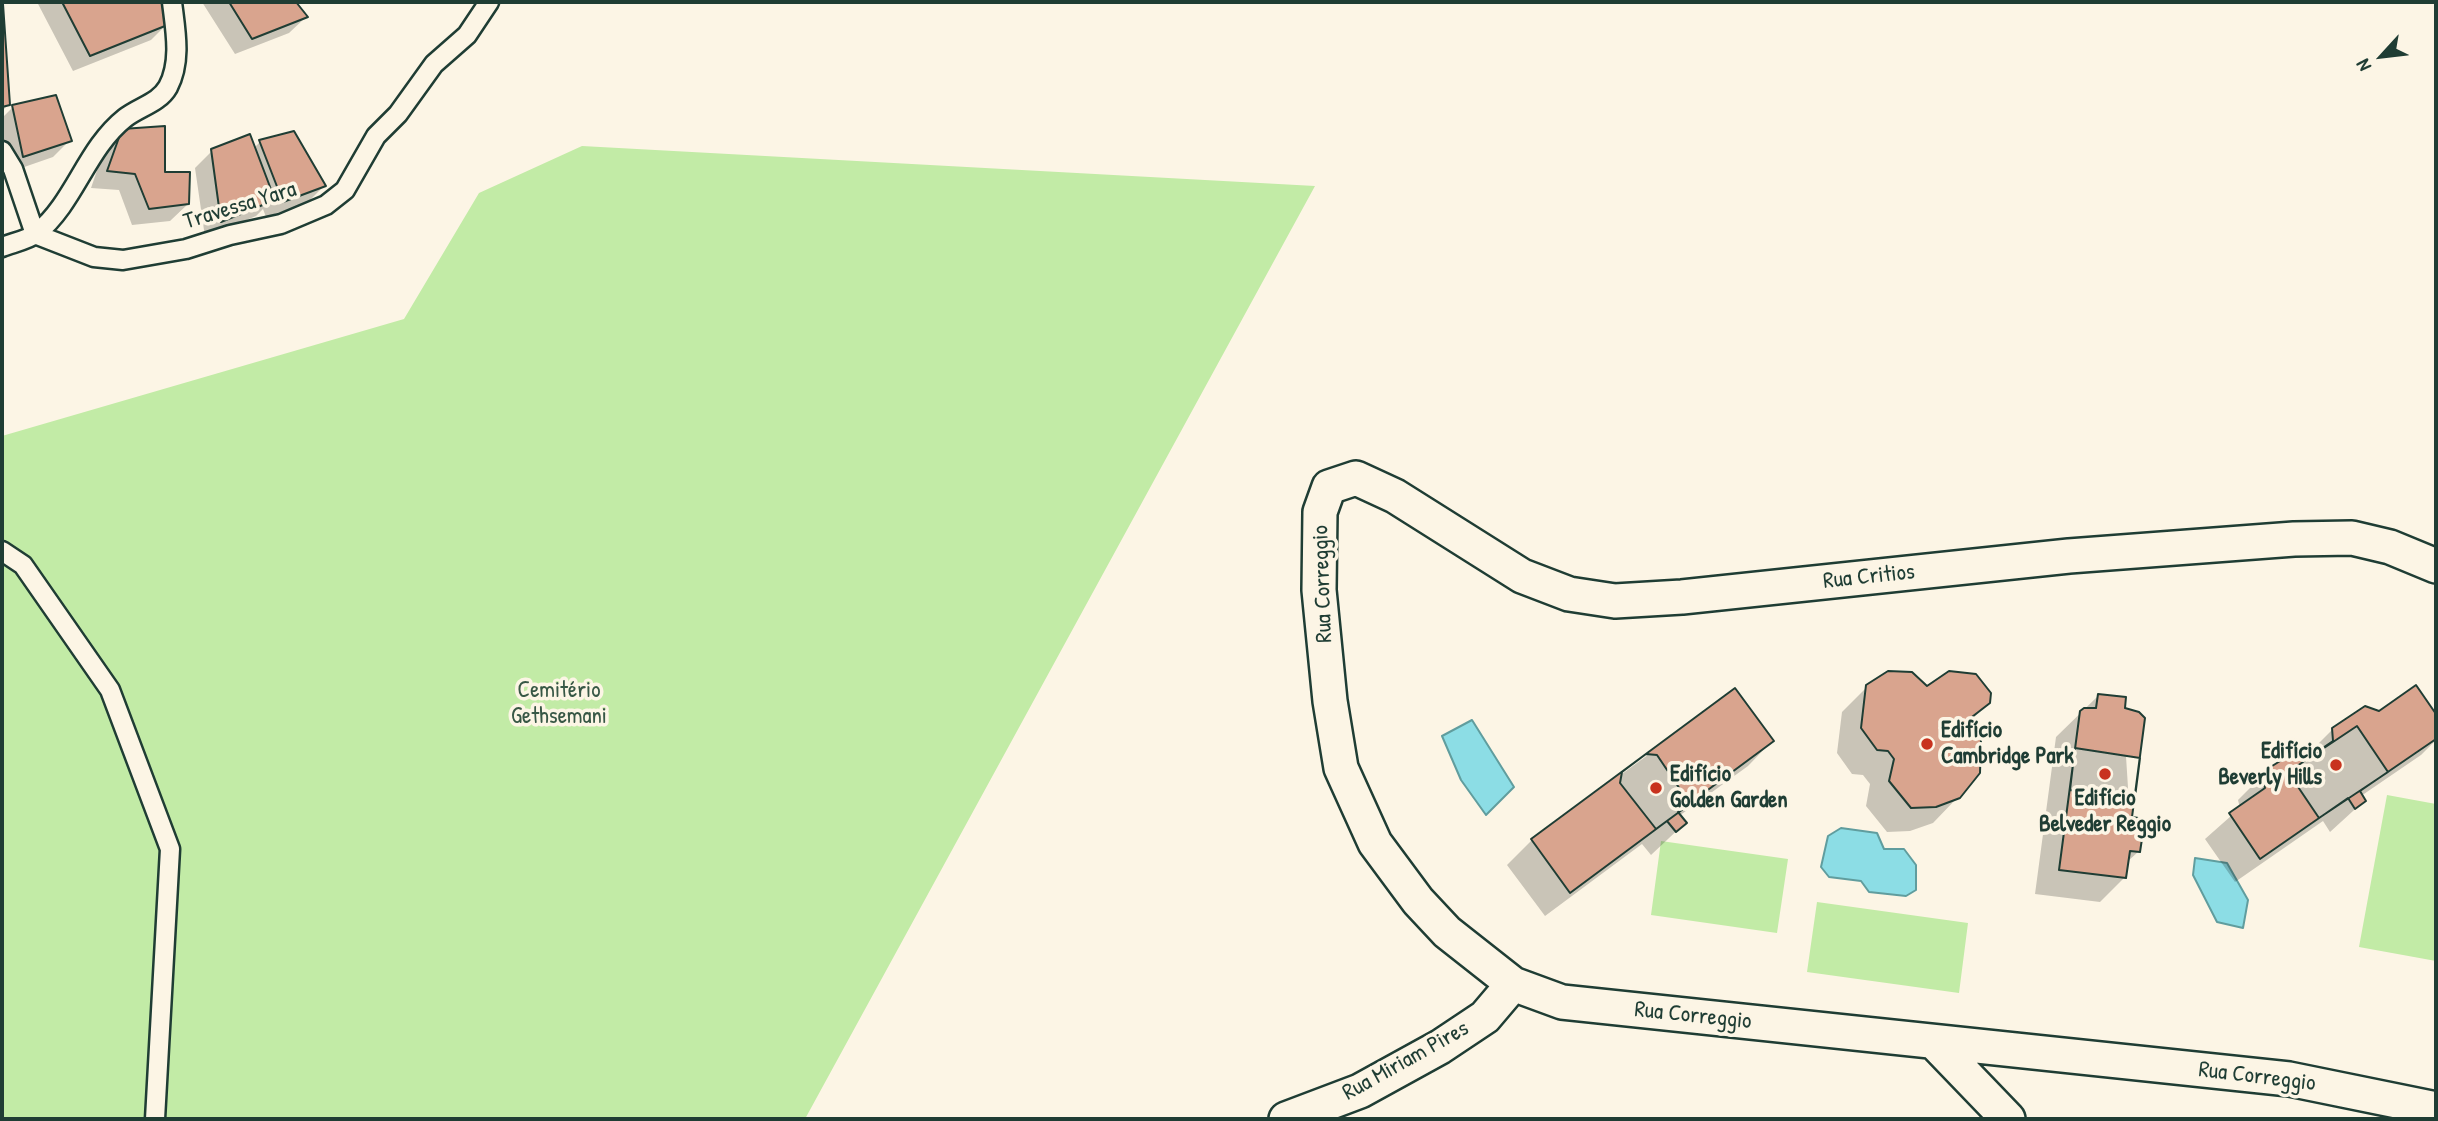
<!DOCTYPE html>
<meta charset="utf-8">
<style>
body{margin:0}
#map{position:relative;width:2438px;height:1121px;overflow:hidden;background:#fcf5e5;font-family:"Patrick Hand",sans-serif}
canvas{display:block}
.frame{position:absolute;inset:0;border:4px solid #1f3d34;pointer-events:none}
.north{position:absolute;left:2347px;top:21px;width:70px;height:70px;-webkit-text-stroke:5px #fcf5e5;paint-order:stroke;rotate:243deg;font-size:19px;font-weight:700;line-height:28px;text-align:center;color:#1f3d34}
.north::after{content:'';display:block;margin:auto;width:24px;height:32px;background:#1f3d34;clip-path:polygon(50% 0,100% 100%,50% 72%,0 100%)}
</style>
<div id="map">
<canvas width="2438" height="1121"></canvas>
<div class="frame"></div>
<div class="north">N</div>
</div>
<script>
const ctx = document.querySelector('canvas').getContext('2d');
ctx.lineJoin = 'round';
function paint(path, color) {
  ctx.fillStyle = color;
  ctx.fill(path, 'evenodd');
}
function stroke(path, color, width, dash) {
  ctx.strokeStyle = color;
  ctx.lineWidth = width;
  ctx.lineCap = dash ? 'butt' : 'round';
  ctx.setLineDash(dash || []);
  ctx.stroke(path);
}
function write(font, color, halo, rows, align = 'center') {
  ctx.font = font + ' "Patrick Hand",sans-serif';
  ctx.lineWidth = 7;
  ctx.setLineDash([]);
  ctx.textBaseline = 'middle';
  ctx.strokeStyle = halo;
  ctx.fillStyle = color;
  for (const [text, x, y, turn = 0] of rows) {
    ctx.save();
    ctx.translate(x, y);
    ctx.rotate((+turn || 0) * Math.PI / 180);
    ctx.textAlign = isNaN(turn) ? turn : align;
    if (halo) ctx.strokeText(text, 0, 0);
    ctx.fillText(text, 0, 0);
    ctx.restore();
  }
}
paint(new Path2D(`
 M 582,146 L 1315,186 L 805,1119 L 2,1119 L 2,436 L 404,319 L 479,193 Z
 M 2387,795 L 2436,804 L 2436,961 L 2359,947 Z
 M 1661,841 L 1788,859 L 1777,933 L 1651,915 Z
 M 1817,902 L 1968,923 L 1959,993 L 1807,972 Z`), '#c2eba6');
const water = new Path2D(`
 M 1472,720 L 1514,787 L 1486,815 L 1461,780 L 1442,736 Z
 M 1841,828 L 1877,833 L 1884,849 L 1904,849 L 1916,865 L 1916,890 L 1906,896 L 1869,892 L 1861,881 L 1829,877 L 1821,867 L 1828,836 Z
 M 2195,858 L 2227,863 L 2248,900 L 2243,928 L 2217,922 L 2193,875 Z`);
paint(water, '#8cdde5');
stroke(water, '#609d9e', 2);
paint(new Path2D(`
 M 37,2 L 162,2 L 168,23 L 151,40 L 73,71 Z
 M 202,2 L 294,2 L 306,17 L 289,33 L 235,54 Z
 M 2,16 L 8,105 L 2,111 Z
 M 13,107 L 70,140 L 53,157 L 7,173 L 2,151 L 2,118 Z
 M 123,130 L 188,204 L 170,221 L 132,225 L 119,190 L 91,188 L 105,147 Z
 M 260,142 L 324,186 L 307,203 L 266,217 L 263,209 L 256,216 L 205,237 L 195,168 L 212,151 L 254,148 Z
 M 1867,687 L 1927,688 L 1989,703 L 1968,723 L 1958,797 L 1933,823 L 1910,831 L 1887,832 L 1866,806 L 1870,784 L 1863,775 L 1852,774 L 1837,753 L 1842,712 Z
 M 2416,687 L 2436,717 L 2436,740 L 2421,755 L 2361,796 L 2364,801 L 2330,832 L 2323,821 L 2235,882 L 2205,839 L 2240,808 L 2238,800 L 2263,775 L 2309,761 L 2308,754 L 2333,729 L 2379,713 Z
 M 1735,691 L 1772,741 L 1748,766 L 1679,816 L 1685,823 L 1651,855 L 1642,844 L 1545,916 L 1507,865 L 1532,840 Z
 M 2098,696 L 2123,709 L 2130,819 L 2139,851 L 2126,863 L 2124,878 L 2100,902 L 2035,894 L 2056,737 Z`), '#0003');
const building = new Path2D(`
 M 62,2 L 163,2 L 170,24 L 90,56 Z
 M 229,2 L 296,2 L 308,17 L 252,39 Z
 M 3,4 L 10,105 L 2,107 L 2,4 Z
 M 56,95 L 72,141 L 23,157 L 12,105 Z
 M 165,126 L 165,172 L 190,172 L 189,204 L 149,209 L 135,174 L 107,171 L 122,129 Z
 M 294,131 L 326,186 L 283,202 L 259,140 Z
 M 250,134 L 275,200 L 221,222 L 211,149 Z
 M 1888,671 L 1912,672 L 1927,686 L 1949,671 L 1976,674 L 1991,693 L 1990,703 L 1968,720 L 1981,739 L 1980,773 L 1960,798 L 1936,807 L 1911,808 L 1889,781 L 1894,759 L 1888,751 L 1877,750 L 1861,728 L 1866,685 Z
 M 2416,685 L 2436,714 L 2436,739 L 2360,791 L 2366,801 L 2355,809 L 2348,798 L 2260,859 L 2229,813 L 2265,788 L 2261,773 L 2296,751 L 2308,758 L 2333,741 L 2332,728 L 2365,706 L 2379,711 Z
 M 1735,688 L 1774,741 L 1678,812 L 1687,823 L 1676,832 L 1667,821 L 1570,893 L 1531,839 Z
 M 2098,694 L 2126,697 L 2125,708 L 2139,712 L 2145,718 L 2132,817 L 2145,819 L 2140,852 L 2130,851 L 2126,878 L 2059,870 L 2080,711 L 2084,708 L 2096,708 Z
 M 2357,726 L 2388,772 L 2319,818 L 2288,772 Z
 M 2075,748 L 2140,758 L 2135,797 L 2070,790 Z
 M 1646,754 L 1657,755 L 1690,804 L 1656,829 L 1620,783 L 1622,772 Z`);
paint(building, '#d9a48e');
stroke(building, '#1f3d34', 2);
const service = new Path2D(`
 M 2,151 L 13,169 L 35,234 L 94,257 L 123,260 L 186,249 L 230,235 L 281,224 L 326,205 L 345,190 L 376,136 L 398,114 L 434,64 L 467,35 L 489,2
 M 2,247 C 12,243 28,240 37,233 C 75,202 86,149 125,118 C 139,107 159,103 168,87 C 182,61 175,28 172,2
 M 2,551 L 23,565 L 110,690 L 170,849 L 155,1119`);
const minor = new Path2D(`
 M 2436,566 L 2390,547 L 2352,538 L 2294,539 L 2069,556 L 1682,597 L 1615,601 L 1569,594 L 1522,576 L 1395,496 L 1356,478 L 1329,487 L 1320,512 L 1319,590 L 1330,701 L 1341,768 L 1375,843 L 1418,901 L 1447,932 L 1513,984 L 1562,1002 L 2289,1079 L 2436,1109
 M 1934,1042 L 2008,1119
 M 1286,1119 L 1360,1091 L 1440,1047 L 1485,1017 L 1513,984`);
stroke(service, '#1f3d34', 23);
stroke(minor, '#1f3d34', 38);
stroke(service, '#fcf5e5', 18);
stroke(minor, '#fcf5e5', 33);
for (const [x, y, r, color] of [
 [1927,744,7,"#c8321e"],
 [2336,765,7,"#c8321e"],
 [2105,774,7,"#c8321e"],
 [1656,788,7,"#c8321e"]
]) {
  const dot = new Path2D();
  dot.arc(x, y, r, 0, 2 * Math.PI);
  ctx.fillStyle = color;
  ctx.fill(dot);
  stroke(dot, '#fcf5e5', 2.5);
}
write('23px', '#1f3d34', '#fcf5e5', [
 ["Travessa Yara",240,206,-17],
 ["Rua Critios",1869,577,-6],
 ["Rua Correggio",1323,584,-92],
 ["Rua Correggio",1693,1016,6],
 ["Rua Miriam Pires",1406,1061,-29],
 ["Rua Correggio",2257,1077,7]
]);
write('23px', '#375745', '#fcf5e5', [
 ["Cemitério",559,691],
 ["Gethsemani",559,717]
]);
write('bold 23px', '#1f3d34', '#fcf5e5', [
 ["Edifício",1941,731],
 ["Cambridge Park",1941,757],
 ["Edifício",2322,752,"right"],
 ["Beverly Hills",2322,778,"right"],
 ["Edifício",1670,775],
 ["Golden Garden",1670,801],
 ["Edifício",2105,799,"center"],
 ["Belveder Reggio",2105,825,"center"]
], 'left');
</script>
